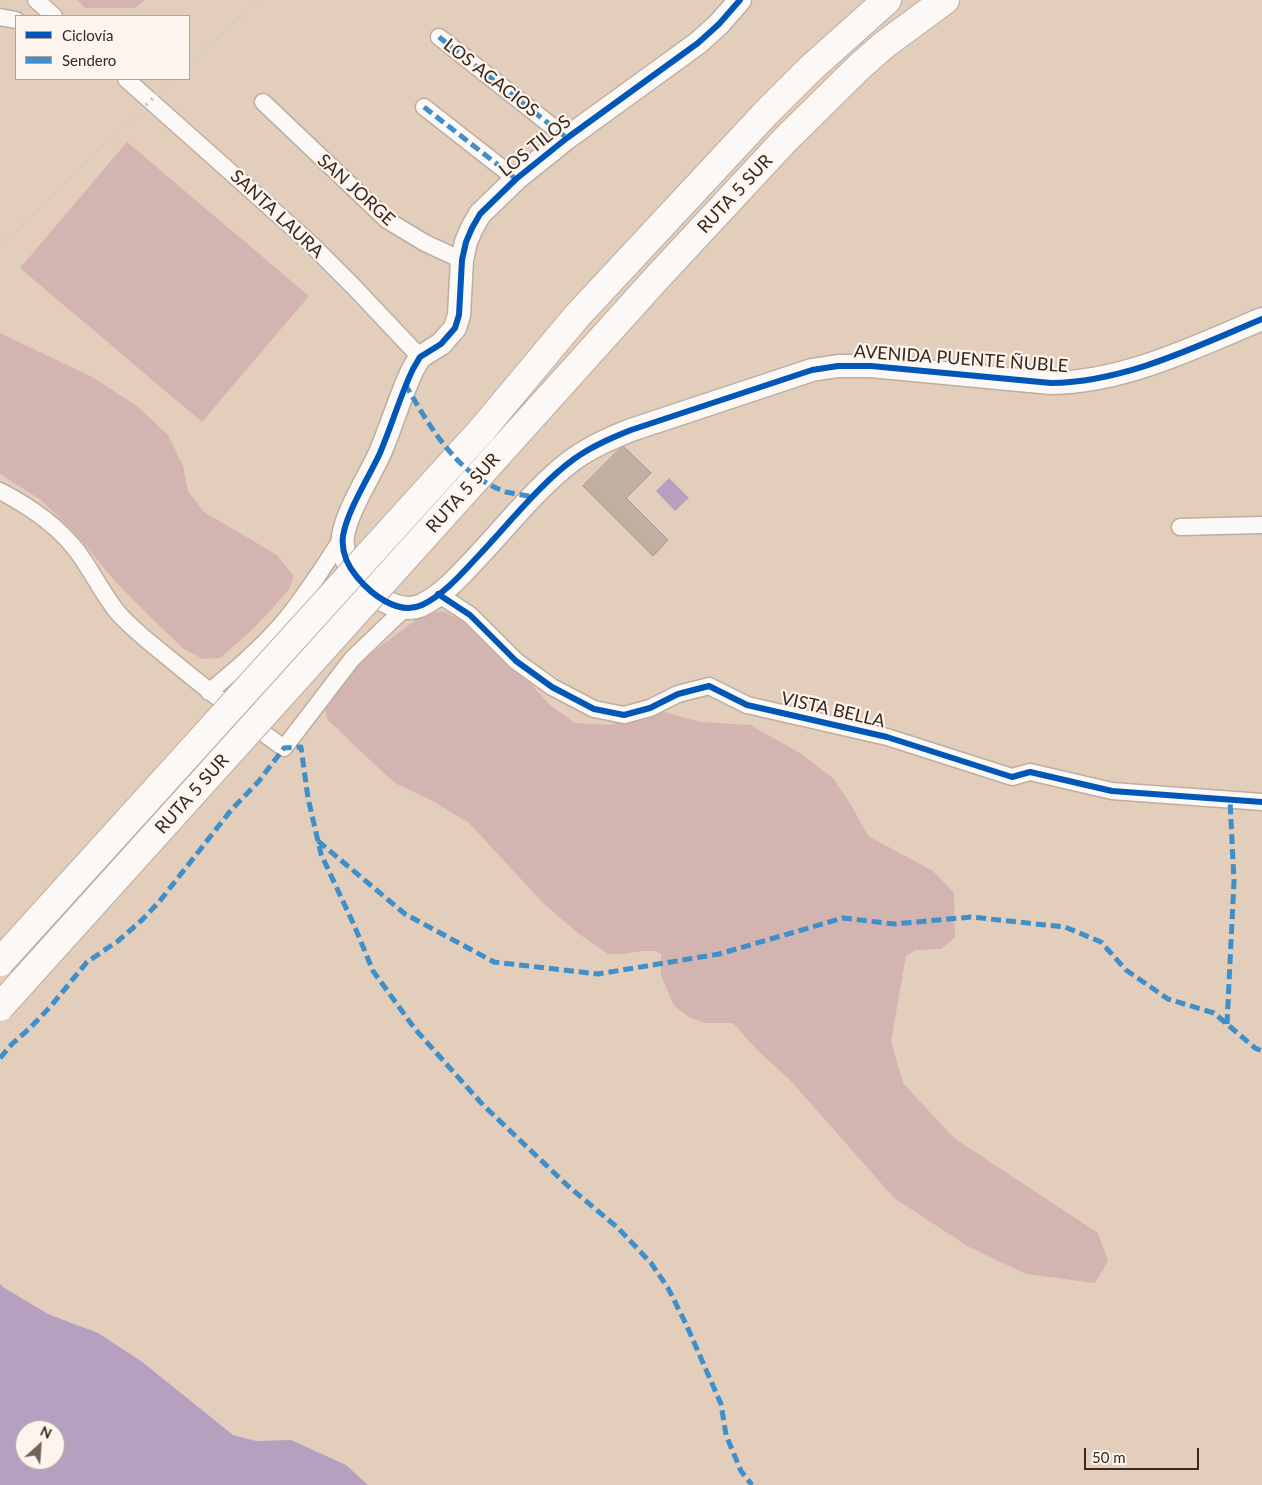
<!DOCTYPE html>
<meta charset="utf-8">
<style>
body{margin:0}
#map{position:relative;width:1262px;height:1485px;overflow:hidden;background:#e3cebc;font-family:Lato,sans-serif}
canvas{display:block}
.legend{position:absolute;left:15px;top:15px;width:175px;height:65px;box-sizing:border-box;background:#fdf4ee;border:1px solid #aea39a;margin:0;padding:6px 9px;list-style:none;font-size:15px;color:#38291c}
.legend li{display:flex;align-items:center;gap:10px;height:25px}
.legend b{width:25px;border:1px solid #aea39a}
.north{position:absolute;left:15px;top:1420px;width:50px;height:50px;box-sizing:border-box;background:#fdf4ee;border:1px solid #aea39a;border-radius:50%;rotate:26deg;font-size:14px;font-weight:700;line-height:20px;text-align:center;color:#38291c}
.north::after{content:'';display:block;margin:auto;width:18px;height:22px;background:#746354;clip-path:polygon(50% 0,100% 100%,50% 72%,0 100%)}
.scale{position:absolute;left:1084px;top:1448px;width:115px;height:22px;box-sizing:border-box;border:2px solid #38291c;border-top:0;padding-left:6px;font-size:15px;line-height:18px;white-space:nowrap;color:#38291c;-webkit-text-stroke:4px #fdf4ee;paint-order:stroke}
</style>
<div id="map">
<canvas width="1262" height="1485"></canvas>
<ul class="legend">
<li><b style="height:6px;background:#0057b8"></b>Ciclovía</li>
<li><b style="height:6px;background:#3e8fca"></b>Sendero</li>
</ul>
<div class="north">N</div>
<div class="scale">50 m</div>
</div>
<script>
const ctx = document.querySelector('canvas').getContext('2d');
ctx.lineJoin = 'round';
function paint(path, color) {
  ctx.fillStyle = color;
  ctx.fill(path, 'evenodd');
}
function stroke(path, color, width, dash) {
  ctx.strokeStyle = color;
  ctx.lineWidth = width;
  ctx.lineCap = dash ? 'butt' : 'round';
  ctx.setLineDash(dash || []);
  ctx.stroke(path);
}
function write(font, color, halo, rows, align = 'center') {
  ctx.font = font + ' Lato,sans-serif';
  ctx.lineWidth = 4.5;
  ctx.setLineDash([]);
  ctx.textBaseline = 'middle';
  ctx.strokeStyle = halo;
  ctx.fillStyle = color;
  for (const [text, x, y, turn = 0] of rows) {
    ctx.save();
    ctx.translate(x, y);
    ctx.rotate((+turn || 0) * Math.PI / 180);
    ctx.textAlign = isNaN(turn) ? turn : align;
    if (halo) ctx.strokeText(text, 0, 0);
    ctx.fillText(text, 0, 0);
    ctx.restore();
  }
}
paint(new Path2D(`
 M 77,0 L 145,0 L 135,8 L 85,8 Z
 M 127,142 L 309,296 L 202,422 L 20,268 Z
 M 0,333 L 92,377 L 137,406 L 168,435 L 183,466 L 188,491 L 204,512 L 277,555 L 294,576 L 288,591 L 253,629 L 220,658 L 203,659 L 185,650 L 148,615 L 114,580 L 76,534 L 41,500 L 0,474 Z
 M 442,611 L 461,620 L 529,682 L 550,705 L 575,723 L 612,725 L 650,708 L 700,722 L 750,725 L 800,753 L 834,779 L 854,810 L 868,836 L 933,871 L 954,893 L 955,937 L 941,949 L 916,950 L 906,956 L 891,1041 L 903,1083 L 954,1138 L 1098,1233 L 1108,1261 L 1095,1283 L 1026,1274 L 969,1247 L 894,1198 L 790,1080 L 758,1051 L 733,1023 L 704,1023 L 689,1017 L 674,1006 L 661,975 L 661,954 L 655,951 L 642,951 L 623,954 L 608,954 L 579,934 L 544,904 L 469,823 L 431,800 L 395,783 L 360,751 L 327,719 L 324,700 L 365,658 L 418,618 Z`), '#d3b4b1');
paint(new Path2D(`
 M 669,478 L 689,498 L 675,511 L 656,491 Z
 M 0,1284 L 3,1287 L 48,1314 L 98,1333 L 141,1361 L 233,1435 L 256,1441 L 291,1440 L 346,1465 L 368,1485 L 0,1485 ZM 25,1430 L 55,1430 L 55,1460 L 25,1460 Z`), '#b5a0c0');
const building = new Path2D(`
 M 623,446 L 651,473 L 626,498 L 668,540 L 653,556 L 583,486 Z`);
paint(building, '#c1afa3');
stroke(building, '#a59488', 1);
const street = new Path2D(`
 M 36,0 L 54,16
 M 0,17 L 16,20
 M 439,37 L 567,138
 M 126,79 L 310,243 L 353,286 L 420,357
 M 263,102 L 387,220 L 425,243 L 462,260
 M 424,107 L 516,179
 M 0,491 C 29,506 57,525 77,551 C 92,571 103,595 119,614 C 138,635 161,651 182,669 C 216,696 248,723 284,748 L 352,659 L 405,608
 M 1180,527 L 1262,525
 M 438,594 L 470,615 L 516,661 L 552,687 L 594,709 L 624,715 L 650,708 L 678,694 L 709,686 L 747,705 L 887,737 L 1012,777 L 1030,772 L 1112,791 L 1262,802
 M 209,692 C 234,671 259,650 280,626 C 304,599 323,567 343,537`);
const secondary = new Path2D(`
 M 740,0 L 719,24 L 698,43 L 567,138 L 516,179 L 480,214 L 472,228 L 466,242 L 462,260 L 459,315 L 455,328 L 441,344 L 420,357 L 413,369 C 400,396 392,425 380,453 C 369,477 347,511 343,536 C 341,552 347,565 357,577 C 371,594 398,616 422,605 C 445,594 464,571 481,553 C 509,523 542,482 574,459 C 592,446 611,438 631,430 L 812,370 L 838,366 L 871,366 L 1051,383 C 1125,382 1195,347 1262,319`);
const highway = new Path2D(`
 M 481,431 L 577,316 L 766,113 L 810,69 L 887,0
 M 502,450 L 654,281 L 785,140 L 859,67 L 884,45 L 945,0`);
stroke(street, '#beada0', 19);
stroke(secondary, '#beada0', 25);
stroke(highway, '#beada0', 30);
stroke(street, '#fbf8f5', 16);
stroke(secondary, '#fbf8f5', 22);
stroke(highway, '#fbf8f5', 28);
stroke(new Path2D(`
 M 189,64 L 259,0
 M 0,246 L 173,79`), '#d3cdc8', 4, [2.5, 5]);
const highwayBridge = new Path2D(`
 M 0,962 L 481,431
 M 0,1007 L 502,450`);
stroke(highwayBridge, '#beada0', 30, []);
stroke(highwayBridge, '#fbf8f5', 28);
stroke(new Path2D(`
 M 439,37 L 567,138
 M 424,107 L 516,179
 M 405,384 C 430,427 457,475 506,492 C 515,494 524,495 533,497
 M 318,841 L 405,914 L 494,962 L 598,974 L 719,954 L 843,918 L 894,924 L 971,917 L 1065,927 L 1101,942 L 1126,970 L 1168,999 L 1214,1013 L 1255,1048 L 1262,1051
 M 1227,1024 L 1234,881 L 1230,800
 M 0,1058 L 12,1044 L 30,1028 L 51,1006 L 87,962 L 118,941 L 142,920 L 159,902 L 232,809 L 259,781 L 284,748 L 301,747 L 308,798 L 321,854 L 354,925 L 373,971 L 415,1029 L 483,1105 L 568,1186 L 618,1228 L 651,1263 L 668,1288 L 686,1324 L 721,1404 L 726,1435 L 741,1471 L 752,1485`), '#3e8fca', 5, [10, 5]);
stroke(new Path2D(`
 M 740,0 L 719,24 L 698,43 L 567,138 L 516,179 L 480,214 L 472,228 L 466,242 L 462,260 L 459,315 L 455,328 L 441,344 L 420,357 L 413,369 C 400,396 392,425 380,453 C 369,477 347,511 343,536 C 341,552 347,565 357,577 C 371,594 398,616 422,605 C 445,594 464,571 481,553 C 509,523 542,482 574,459 C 592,446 611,438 631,430 L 812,370 L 838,366 L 871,366 L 1051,383 C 1125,382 1195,347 1262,319
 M 438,594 L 470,615 L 516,661 L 552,687 L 594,709 L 624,715 L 650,708 L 678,694 L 709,686 L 747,705 L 887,737 L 1012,777 L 1030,772 L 1112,791 L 1262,802`), '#0057b8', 6);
write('18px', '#38291c', '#fdf4ee', [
 ["LOS ACACIOS",491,78,38],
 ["LOS TILOS",535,146,-39],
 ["SAN JORGE",356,190,42],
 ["RUTA 5 SUR",735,194,-47],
 ["SANTA LAURA",277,214,43],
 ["AVENIDA PUENTE ÑUBLE",961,359,4],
 ["RUTA 5 SUR",463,493,-48],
 ["VISTA BELLA",833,710,13],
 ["RUTA 5 SUR",192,794,-48]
]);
</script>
